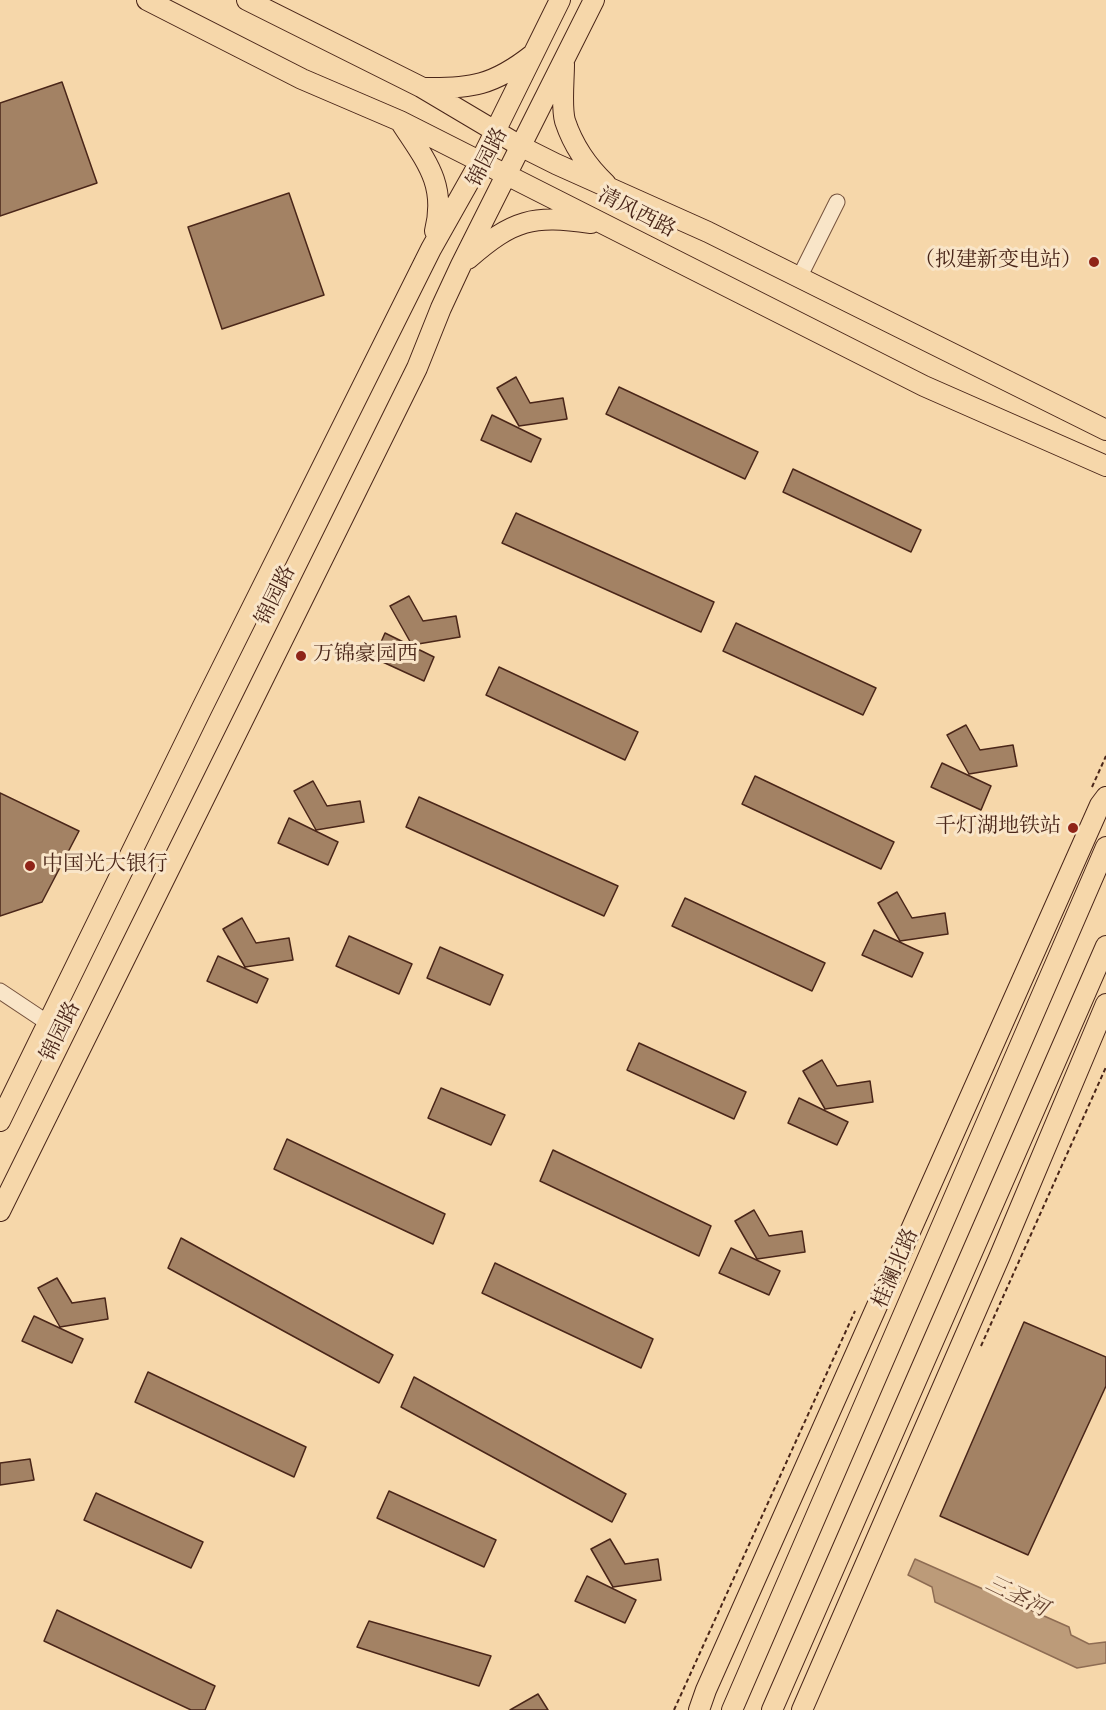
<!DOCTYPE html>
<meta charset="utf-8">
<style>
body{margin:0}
canvas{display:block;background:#f6d7aa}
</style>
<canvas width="1106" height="1710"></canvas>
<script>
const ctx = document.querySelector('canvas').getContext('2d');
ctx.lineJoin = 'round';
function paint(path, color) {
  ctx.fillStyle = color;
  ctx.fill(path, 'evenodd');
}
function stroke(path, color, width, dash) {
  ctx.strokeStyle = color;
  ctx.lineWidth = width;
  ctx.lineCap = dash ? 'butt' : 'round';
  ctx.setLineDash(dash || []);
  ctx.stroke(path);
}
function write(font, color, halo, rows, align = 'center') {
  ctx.font = font + ' "IM FELL English","Noto Serif SC",serif';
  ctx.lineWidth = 6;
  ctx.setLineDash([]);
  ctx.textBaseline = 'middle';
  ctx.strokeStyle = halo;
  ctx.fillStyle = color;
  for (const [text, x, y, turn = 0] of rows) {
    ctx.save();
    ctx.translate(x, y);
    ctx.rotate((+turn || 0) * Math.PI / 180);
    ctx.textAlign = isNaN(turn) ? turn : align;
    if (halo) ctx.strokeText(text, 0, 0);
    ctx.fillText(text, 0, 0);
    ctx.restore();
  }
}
const water = new Path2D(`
 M 915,1559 L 1069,1627 L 1071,1635 L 1089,1644 L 1106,1642 L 1106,1663 L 1077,1668 L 935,1602 L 932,1587 L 908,1575 Z`);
paint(water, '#bc9b79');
stroke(water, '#8e6c53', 1.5);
const building = new Path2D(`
 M 62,82 L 97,183 L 0,216 L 0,103 Z
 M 289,193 L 324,295 L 222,329 L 188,227 Z
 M 516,377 L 530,403 L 563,398 L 567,419 L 519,426 L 497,388 Z
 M 619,387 L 758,452 L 745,479 L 606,414 Z
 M 492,415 L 541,439 L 531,462 L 481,440 Z
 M 793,469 L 921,530 L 911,552 L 783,492 Z
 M 516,513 L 714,602 L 701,632 L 502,543 Z
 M 409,596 L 423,621 L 456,616 L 460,637 L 412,645 L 390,606 Z
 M 736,623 L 876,688 L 863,715 L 723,651 Z
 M 385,633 L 434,657 L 424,681 L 374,658 Z
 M 499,667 L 638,732 L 625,760 L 486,695 Z
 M 966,725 L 980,750 L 1013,745 L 1017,766 L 969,774 L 947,735 Z
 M 942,763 L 991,786 L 981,810 L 931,787 Z
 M 755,776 L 894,842 L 881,869 L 742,804 Z
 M 313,781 L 327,806 L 360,801 L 364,822 L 316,830 L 294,791 Z
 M 0,793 L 79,831 L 42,902 L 0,916 Z
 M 419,797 L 618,886 L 604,916 L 406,827 Z
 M 289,818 L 338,842 L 328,865 L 278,843 Z
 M 897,892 L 912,918 L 945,913 L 948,934 L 900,941 L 878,903 Z
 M 685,898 L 825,963 L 812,991 L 672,926 Z
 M 242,918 L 256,943 L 289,938 L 293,960 L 245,967 L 223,929 Z
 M 874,930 L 923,953 L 912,977 L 862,955 Z
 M 349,936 L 412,964 L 399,994 L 336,966 Z
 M 440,947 L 503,975 L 490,1005 L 427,978 Z
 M 218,956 L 268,979 L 257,1003 L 207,981 Z
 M 639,1043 L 746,1092 L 734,1119 L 627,1070 Z
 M 822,1060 L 837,1086 L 870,1081 L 873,1102 L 825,1109 L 803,1071 Z
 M 441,1088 L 505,1115 L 491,1145 L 428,1118 Z
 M 799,1098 L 848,1122 L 837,1145 L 788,1123 Z
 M 287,1139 L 445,1214 L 433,1244 L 274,1169 Z
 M 553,1150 L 711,1226 L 699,1256 L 540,1181 Z
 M 754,1210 L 769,1236 L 802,1231 L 805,1252 L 757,1259 L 735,1221 Z
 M 181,1238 L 393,1355 L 379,1383 L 168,1268 Z
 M 731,1248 L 780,1271 L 769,1295 L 719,1273 Z
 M 495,1263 L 653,1339 L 641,1368 L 482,1293 Z
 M 57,1278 L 72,1303 L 105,1298 L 108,1319 L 60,1327 L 38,1288 Z
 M 34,1316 L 83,1339 L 72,1363 L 22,1341 Z
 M 1024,1322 L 1106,1357 L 1106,1386 L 1028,1555 L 940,1516 Z
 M 148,1372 L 306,1447 L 294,1477 L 135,1402 Z
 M 414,1377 L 626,1494 L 612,1522 L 401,1407 Z
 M 30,1459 L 34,1480 L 0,1485 L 0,1463 Z
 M 389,1491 L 496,1540 L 484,1567 L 377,1518 Z
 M 96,1493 L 203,1542 L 191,1568 L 84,1520 Z
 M 610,1539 L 625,1564 L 658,1559 L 661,1580 L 613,1587 L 591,1549 Z
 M 587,1576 L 636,1600 L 625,1623 L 575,1601 Z
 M 57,1610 L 215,1686 L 205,1710 L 191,1710 L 44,1641 Z
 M 369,1621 L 491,1656 L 479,1686 L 357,1647 Z
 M 538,1694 L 548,1710 L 510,1710 Z`);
paint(building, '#a38264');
stroke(building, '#4a2619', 1.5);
const minor = new Path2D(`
 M 799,278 L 837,202
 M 0,991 L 48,1023`);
const major = new Path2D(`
 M 147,0 L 302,79 L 400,121 L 924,386 L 1106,466
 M 247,0 L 421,87 L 522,147 L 556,164 L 708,232 L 1106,430
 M 564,64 C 564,81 561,106 565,121 C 573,145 588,167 606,184
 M 423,88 C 471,89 494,85 532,55
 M 400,121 C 425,160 447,183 435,231
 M 468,259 C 514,219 532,215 591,223
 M 0,1121 L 202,708 L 431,249 L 480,162 L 560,0
 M 0,1211 L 417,368 L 441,308 L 461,265 L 594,0
 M 699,1710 L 706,1690 L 1100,805 L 1106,797
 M 732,1710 L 1106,847
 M 772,1710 L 1106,946
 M 802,1710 L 999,1258 L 1106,1004`);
stroke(minor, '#75523d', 17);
stroke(major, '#4a2619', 22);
stroke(new Path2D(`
 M 1092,787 L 1106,756
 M 981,1346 L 1106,1067
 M 674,1710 L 855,1311`), '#4a2619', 2, [4.5, 3]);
stroke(minor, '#f9e5c8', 15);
stroke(major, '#f6d7aa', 20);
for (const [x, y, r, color] of [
 [1094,262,6,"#8f2418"],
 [301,656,6,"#8f2418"],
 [1073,828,6,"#8f2418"],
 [30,866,6,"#8f2418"]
]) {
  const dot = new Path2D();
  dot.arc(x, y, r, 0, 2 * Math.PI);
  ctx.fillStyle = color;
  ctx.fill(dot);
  stroke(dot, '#f9e5c8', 2);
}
write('21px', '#4a2619', '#f9e5c8', [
 ["锦园路",489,158,-63],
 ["清风西路",636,214,27],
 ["锦园路",277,596,-64],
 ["锦园路",62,1032,-64],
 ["桂澜北路",897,1269,-67]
]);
write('21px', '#4a2619', '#f9e5c8', [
 ["（拟建新变电站）",1082,262],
 ["万锦豪园西",313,656,"left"],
 ["千灯湖地铁站",1061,828],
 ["中国光大银行",42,866,"left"]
], 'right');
write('italic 22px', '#664331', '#f9e5c8', [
 ["三圣河",1016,1598,26]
]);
</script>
